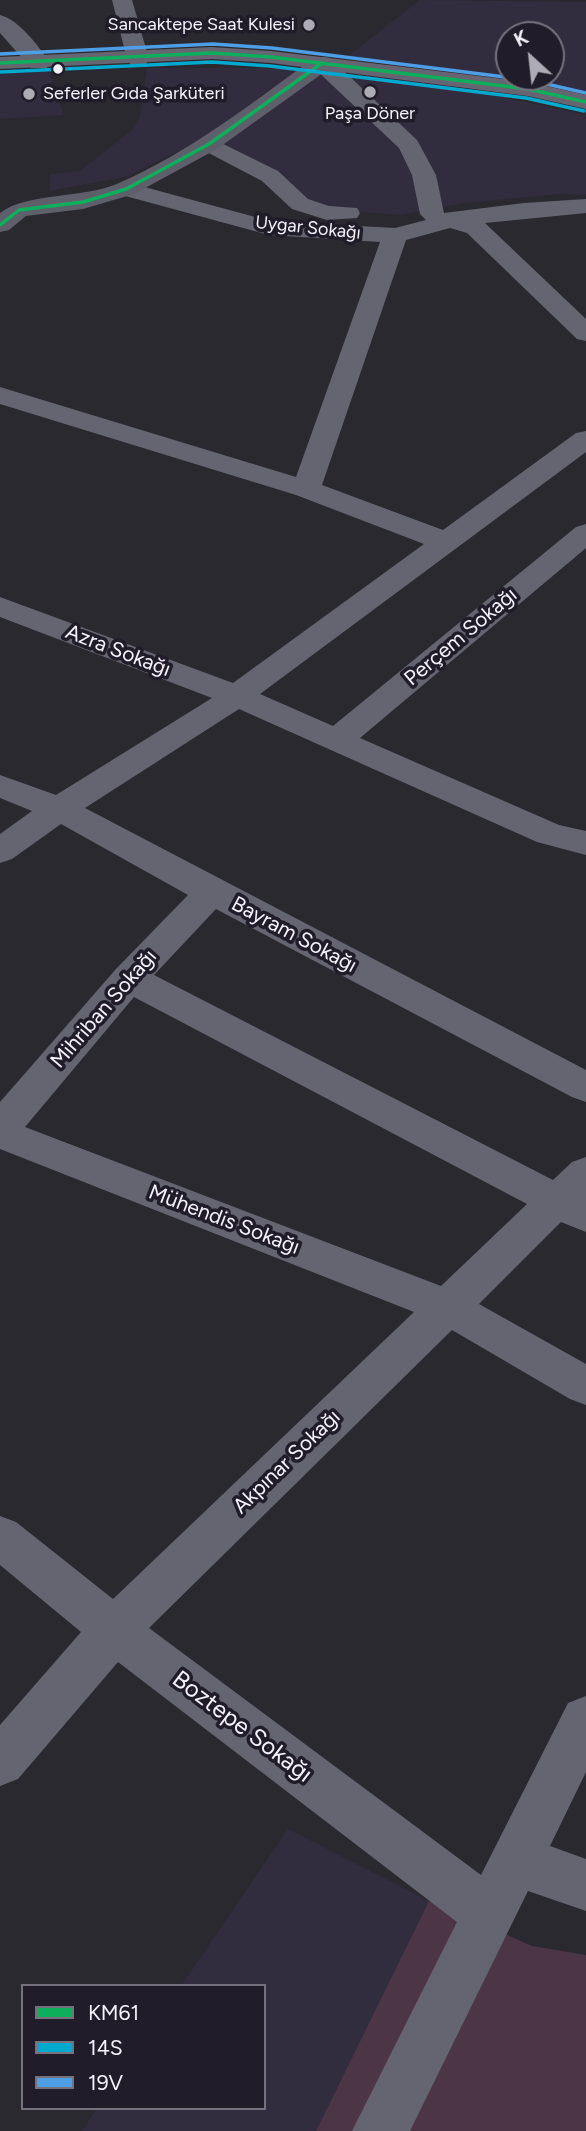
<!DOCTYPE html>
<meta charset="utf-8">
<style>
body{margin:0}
#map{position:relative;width:586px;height:2131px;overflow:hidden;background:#2a2930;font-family:Figtree,sans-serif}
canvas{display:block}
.legend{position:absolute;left:21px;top:1984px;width:245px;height:126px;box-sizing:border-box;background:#201c29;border:2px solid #75727d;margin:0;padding:9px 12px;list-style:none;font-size:21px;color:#f4f2fb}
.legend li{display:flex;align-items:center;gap:14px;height:35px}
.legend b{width:35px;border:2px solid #75727d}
.north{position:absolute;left:495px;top:21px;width:70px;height:70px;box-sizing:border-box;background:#201c29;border:2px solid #75727d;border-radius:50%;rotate:333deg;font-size:19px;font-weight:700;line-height:28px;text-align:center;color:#f4f2fb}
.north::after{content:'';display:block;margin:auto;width:24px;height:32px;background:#adacb4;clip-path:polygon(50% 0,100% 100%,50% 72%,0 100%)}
</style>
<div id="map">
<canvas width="586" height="2131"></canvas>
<ul class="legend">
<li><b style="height:9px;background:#0daf5c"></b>KM61</li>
<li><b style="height:9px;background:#00a9ce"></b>14S</li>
<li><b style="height:9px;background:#4d9ee5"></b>19V</li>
</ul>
<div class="north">K</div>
</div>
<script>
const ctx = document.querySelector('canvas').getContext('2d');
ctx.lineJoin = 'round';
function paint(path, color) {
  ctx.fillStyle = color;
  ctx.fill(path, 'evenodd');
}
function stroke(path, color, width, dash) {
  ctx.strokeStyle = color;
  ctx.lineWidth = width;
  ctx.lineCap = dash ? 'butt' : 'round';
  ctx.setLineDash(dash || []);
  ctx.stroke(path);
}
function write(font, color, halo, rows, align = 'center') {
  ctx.font = font + ' Figtree,sans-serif';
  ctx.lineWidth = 7;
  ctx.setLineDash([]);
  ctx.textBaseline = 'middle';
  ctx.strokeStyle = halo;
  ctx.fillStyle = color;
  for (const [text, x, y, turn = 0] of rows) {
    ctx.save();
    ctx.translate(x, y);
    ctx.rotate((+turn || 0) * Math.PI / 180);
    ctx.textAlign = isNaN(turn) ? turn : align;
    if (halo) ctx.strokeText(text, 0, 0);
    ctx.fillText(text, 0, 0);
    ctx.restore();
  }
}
paint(new Path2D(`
 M 420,0 L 586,2 L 586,92 L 398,61 L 348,56 ZM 509,35 L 551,35 L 551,77 L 509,77 Z
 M 147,68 L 289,68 L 442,84 L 586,115 L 586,195 L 560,194 L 464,203 L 399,215 L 288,206 L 257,167 L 204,138 L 128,176 L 50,191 L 50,174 L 80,171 L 132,130 L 140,116 Z
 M 0,70 L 48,70 L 64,115 L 0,119 Z
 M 288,1829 L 429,1901 L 316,2131 L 82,2131 L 97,2108 L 264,2108 L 264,1986 L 181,1986 Z`), '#322c3f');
paint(new Path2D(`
 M 429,1901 L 532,1946 L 586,1955 L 586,2131 L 316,2131 Z`), '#4c3645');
paint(new Path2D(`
 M 112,0 L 132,0 L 149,59 L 146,64 L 130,64 L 127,59 Z
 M 0,15 C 20,20 39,47 50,63 L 47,68 L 31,68 L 0,33 Z
 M 322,57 L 330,58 L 417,140 L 436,175 L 444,213 L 524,203 L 586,199 L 586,213 L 485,223 L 586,319 L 586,341 L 577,339 L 467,233 L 450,228 L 406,240 L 322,485 L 443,530 L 576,433 L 586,431 L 586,452 L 260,694 L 333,726 L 576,527 L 586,524 L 586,548 L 360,738 L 559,825 L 586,831 L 586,855 L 537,842 L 239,709 L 85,808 L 586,1070 L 586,1102 L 572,1097 L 216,909 L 154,975 L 553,1180 L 572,1162 L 586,1157 L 586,1232 L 561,1222 L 479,1304 L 586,1364 L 586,1405 L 570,1399 L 452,1330 L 149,1628 L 481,1875 L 568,1703 L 586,1696 L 586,1772 L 550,1846 L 586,1859 L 586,1911 L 528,1891 L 410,2131 L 352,2131 L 457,1922 L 118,1662 L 18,1779 L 0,1786 L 0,1725 L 81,1632 L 0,1565 L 0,1516 L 16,1522 L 113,1599 L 414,1312 L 0,1149 L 0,1102 L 116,969 L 188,895 L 61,824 L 12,859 L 0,863 L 0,834 L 32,811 L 0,798 L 0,775 L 56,795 L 212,698 L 0,617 L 0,597 L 233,683 L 424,544 L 296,495 L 0,404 L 0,387 L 296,477 L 380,242 L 269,235 L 118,194 L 114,189 L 118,184 L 126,182 L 270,221 L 395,228 L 426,220 L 420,214 L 412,175 L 399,148 L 314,68 L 311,63 L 314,58 ZM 134,997 L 527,1204 L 441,1286 L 25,1127 Z
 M 209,137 L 278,171 L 308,199 L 329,206 L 357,208 L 360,213 L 357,218 L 327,220 L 292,209 L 262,181 L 201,149 L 198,144 L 201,139 Z`), '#646571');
paint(new Path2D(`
 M 322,57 L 330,58 L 333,63 L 330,68 L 217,149 L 134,194 L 83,209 L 26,216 L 9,230 L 0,232 L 0,213 C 27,192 84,199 119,183 C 190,152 252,103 314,58 Z`), '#5e5f6b');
paint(new Path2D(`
 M 212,47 L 271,51 L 528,82 L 586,95 L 586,109 L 528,96 L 271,63 L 212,59 L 0,69 L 0,57 Z`), '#666571');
stroke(new Path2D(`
 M 0,63 L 212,53 L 271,57 L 528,89 L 586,102
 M 0,225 L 19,210 L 83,202 L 126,189 L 209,144 L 322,63`), '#0daf5c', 3.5);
stroke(new Path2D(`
 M 0,72 L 212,62 L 270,66 L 526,98 L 584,111`), '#00a9ce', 3.5);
stroke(new Path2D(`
 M 0,54 L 213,44 L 272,48 L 529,80 L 586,93`), '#4d9ee5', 3.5);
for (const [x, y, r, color] of [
 [309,25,7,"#adacb4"],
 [58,69,6,"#f4f2fb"],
 [370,92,7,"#adacb4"],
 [29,94,7,"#adacb4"]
]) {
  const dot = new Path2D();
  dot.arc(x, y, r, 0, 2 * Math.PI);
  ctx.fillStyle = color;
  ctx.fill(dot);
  stroke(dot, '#201c29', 2.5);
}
write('18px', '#f4f2fb', '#201c29', [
 ["Sancaktepe Saat Kulesi",295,25],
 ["Seferler Gıda Şarküteri",43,94,"left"],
 ["Paşa Döner",370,114,"center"]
], 'right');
write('18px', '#f4f2fb', '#201c29', [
 ["Uygar Sokağı",308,228,6]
]);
write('21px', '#f4f2fb', '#201c29', [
 ["Perçem Sokağı",461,637,-40],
 ["Azra Sokağı",118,651,21],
 ["Bayram Sokağı",294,935,28],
 ["Mihriban Sokağı",104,1009,-49],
 ["Mühendis Sokağı",224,1220,21],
 ["Akpınar Sokağı",287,1462,-44]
]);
write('24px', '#f4f2fb', '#201c29', [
 ["Boztepe Sokağı",242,1727,37]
]);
</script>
